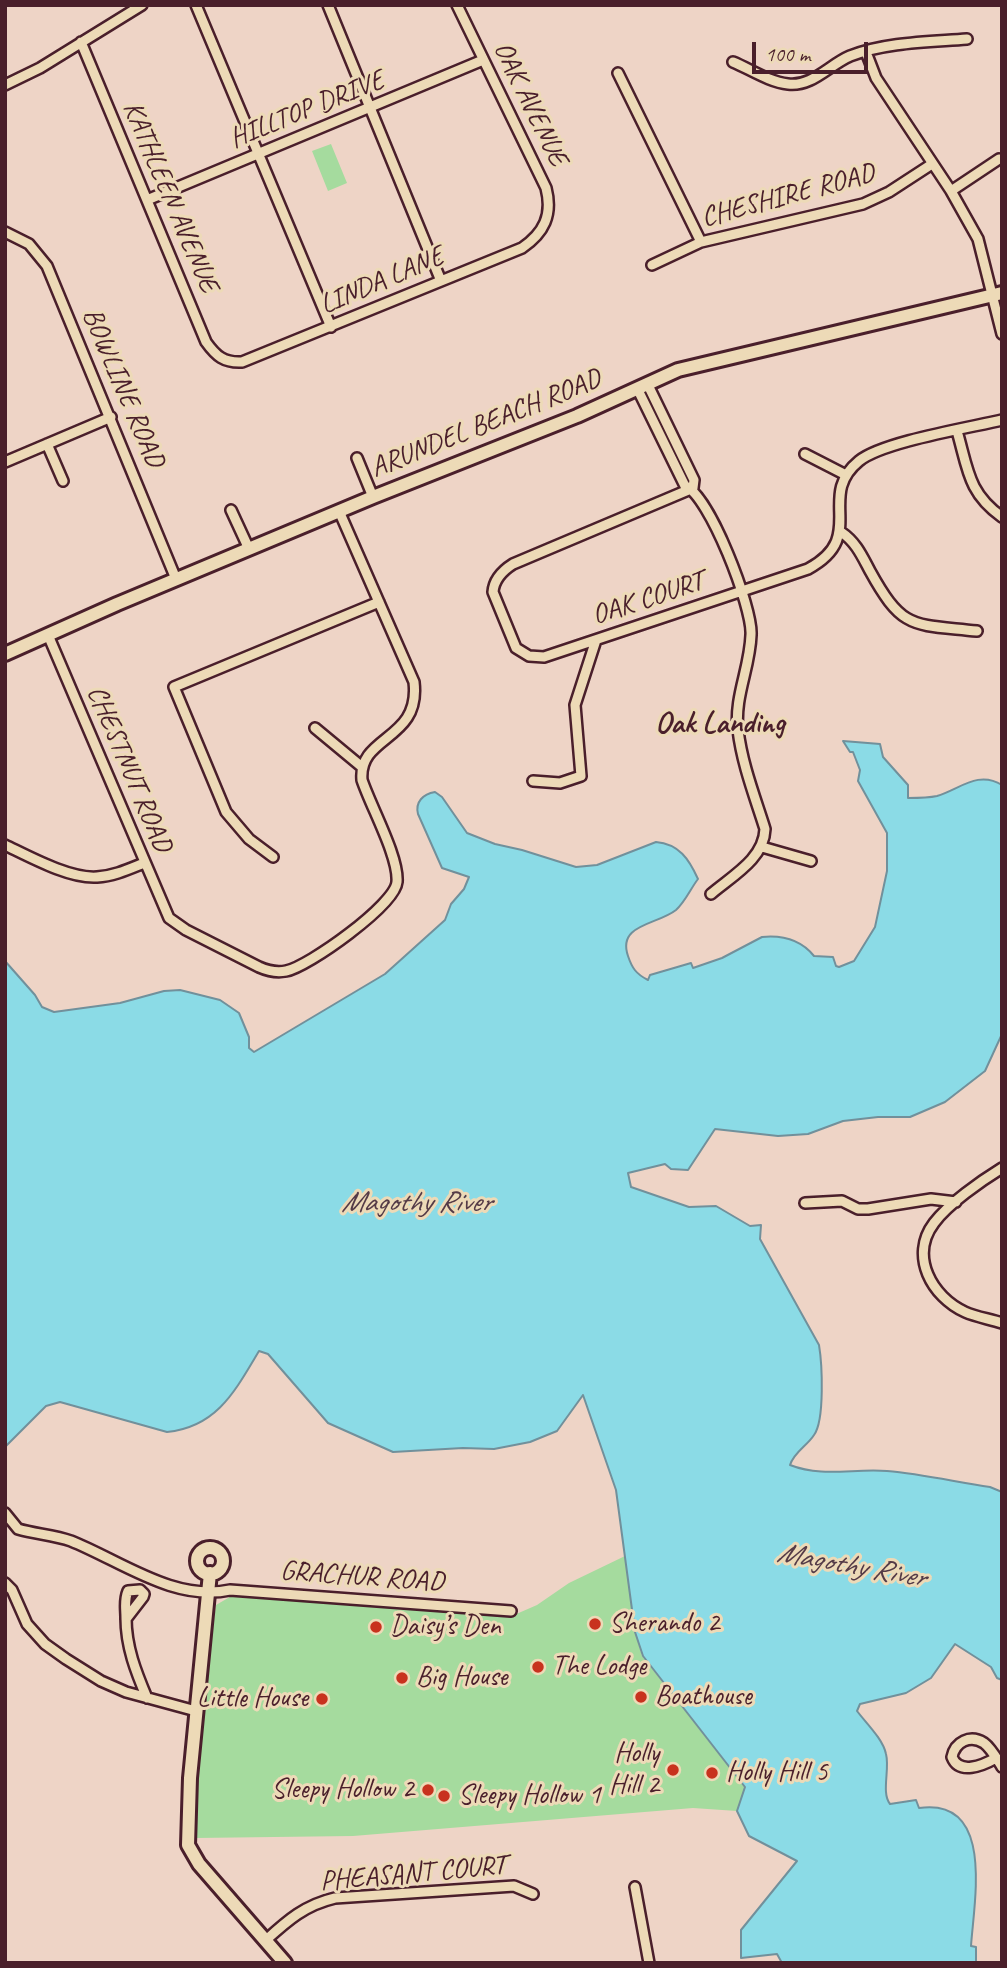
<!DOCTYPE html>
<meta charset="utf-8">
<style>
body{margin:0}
#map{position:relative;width:1007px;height:1968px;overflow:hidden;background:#eed4c6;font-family:Caveat,sans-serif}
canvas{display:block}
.frame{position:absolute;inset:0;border:7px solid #4a1f2b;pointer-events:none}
.scale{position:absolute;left:752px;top:42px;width:116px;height:32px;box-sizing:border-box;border:4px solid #4a1f2b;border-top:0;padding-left:9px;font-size:21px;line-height:24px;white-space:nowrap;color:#4a1f2b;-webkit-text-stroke:5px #eddab7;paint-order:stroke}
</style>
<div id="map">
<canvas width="1007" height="1968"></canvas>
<div class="frame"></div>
<div class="scale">100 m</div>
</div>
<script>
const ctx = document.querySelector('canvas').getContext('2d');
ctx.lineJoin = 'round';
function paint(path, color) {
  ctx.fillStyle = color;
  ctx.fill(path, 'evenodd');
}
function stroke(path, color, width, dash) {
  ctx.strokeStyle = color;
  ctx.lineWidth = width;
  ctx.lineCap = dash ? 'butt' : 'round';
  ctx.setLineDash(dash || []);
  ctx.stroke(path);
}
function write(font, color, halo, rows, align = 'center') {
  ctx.font = font + ' Caveat,sans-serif';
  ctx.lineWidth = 6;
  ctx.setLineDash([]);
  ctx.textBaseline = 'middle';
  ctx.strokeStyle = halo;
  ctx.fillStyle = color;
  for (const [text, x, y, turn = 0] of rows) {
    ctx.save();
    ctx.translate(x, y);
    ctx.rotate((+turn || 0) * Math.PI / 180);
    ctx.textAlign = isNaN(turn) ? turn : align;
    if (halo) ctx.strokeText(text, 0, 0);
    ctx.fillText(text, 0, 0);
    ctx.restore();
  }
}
paint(new Path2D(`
 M 331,144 L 347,183 L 328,191 L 312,151 Z
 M 625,1556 L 635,1632 L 642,1656 L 745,1787 L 737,1811 L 693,1808 L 353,1836 L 195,1838 L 199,1726 L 216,1605 L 235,1594 L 451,1610 L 501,1616 L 514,1615 L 537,1605 L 569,1583 Z`), '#a5db9e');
const water = new Path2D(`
 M 843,741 L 880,744 L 883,757 L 908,785 L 908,798 C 917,798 928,798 937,796 C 960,789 978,770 1002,785 L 1002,1034 L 985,1071 L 945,1102 L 910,1117 L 878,1117 L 843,1121 L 808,1134 L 778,1136 L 715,1129 L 688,1170 L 671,1169 L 665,1164 L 628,1173 L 631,1187 L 689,1207 L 716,1206 L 750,1226 L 761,1225 L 760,1239 L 819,1345 C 822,1363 825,1420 814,1435 C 807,1446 794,1452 790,1465 C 823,1478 854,1468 887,1471 C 922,1474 956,1482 990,1487 L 1002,1492 L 1002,1680 L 997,1678 L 991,1667 L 955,1644 L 931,1678 L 906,1693 L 860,1704 L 857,1711 C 866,1723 883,1739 886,1754 C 890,1769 881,1793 890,1804 L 916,1800 L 919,1808 C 995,1797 974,1901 971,1946 L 976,1947 L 976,1963 L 782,1963 L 777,1954 L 741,1958 L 741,1930 L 797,1861 L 749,1836 L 737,1811 L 745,1787 L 643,1656 L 635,1632 L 616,1490 L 583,1395 L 557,1431 L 530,1442 L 494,1449 L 463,1448 L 393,1452 L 328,1423 L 268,1354 L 259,1351 C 235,1391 217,1427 167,1432 L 60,1402 L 46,1406 L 5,1447 L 5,961 L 35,995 L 42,1007 L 54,1012 L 120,1003 L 164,991 L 180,990 L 220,1000 L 239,1013 L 249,1037 L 249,1048 L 254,1052 L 385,974 L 445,920 L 451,904 L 464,889 L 469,877 L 442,868 L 418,814 C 415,802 423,794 435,792 L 442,797 L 467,833 L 495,844 L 522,850 L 576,867 L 597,865 L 656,842 C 679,844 689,859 698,879 C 691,888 685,902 676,910 C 657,925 617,924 628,956 C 632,968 636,974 648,980 L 650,975 L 691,963 L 693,968 L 722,958 L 762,937 C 782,935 801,940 814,956 L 833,957 L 836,966 L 839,967 L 854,961 L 875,927 L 887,871 L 887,833 L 858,781 L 860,770 L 853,752 L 850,752 Z`);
paint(water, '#8bdbe6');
stroke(water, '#71909b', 2);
const street = new Path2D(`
 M 196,5 L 331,327
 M 328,5 L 441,281
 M 81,42 L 206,342 C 216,356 224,363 242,362 L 522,248 C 544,233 553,215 546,188 L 457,5
 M 866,52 L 876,78 L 951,191 L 978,239 L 1002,334
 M 733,62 C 750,69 769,82 788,84 C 812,87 829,65 850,56 C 886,42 929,42 967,39
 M 618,73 L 701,242
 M 5,85 L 40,68 L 142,5
 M 951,191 L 999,159
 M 147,200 L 483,60
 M 5,232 L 29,244 L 47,266 L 176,579
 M 652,265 L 701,242 L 863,204 L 889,192 L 932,164
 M 647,383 L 694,480 L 693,488
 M 637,388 L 685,486 C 709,494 753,608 751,635 C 750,668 734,697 738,730 C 742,764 755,797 765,829 C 764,859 732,876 711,894
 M 957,431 C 968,469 968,493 1002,517
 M 47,444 L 63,481
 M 805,454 L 846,475
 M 357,458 L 373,497
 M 5,462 L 111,417
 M 693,488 L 513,564 C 502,571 494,579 493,592 L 516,648 L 529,656 L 544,657 L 808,569 C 869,536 815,497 859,461 C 882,442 968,428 1002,420
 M 231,510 L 249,549
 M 841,532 C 856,542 862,556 870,571 C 903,631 913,624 977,631
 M 48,635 L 169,918 L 186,930 L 259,967 C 268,971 276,973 286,971 C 308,967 395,905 397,882 C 399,857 371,807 362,780 C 358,735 421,741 414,682 L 339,511
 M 315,728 L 362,767
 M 533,781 L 560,783 L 581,776 L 575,705 L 596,640
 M 5,845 C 30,857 70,879 97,877 C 114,876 129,869 144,863
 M 762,847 L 811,861
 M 273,857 L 249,839 L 226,812 L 174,687 L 379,602
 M 1002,1168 C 981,1181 948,1204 934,1223 C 909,1256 932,1297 965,1312 C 976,1317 990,1319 1002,1323
 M 805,1203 L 842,1201 L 858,1209 L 868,1209 L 931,1199 L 956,1202
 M 5,1513 L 18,1529 C 35,1534 54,1535 71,1541 C 121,1561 174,1602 230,1590 L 511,1611
 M 5,1583 L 12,1590 L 27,1624 L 45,1644 L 66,1659 L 101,1681 L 126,1692 L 196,1711
 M 126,1619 L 143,1597 L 144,1594 L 140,1590 L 128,1591 C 124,1600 126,1608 126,1618 C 126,1647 136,1672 147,1698
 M 996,1758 C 982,1766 959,1775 952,1757 C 955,1742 970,1734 984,1743 C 991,1748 997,1759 1002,1767
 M 635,1887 L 649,1963
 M 266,1940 C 288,1920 305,1905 335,1898 L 514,1886 L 533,1894`);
const secondary = new Path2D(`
 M 5,654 L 117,604 L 373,497 L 577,416 L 678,370 L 1002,293
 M197 1561a13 13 0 1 1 26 0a13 13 0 1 1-26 0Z
 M 210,1573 L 190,1778 L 188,1845 L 199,1864 L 285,1963`);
stroke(street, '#4a1f2b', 14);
stroke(secondary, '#4a1f2b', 18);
stroke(street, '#eddab7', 9);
stroke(secondary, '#eddab7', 12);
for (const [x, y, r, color] of [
 [595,1624,7,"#c8321e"],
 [376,1627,7,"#c8321e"],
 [538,1667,7,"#c8321e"],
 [402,1678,7,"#c8321e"],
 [641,1697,7,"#c8321e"],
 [322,1699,7,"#c8321e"],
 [673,1770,7,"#c8321e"],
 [712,1773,7,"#c8321e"],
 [428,1790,7,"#c8321e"],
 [444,1796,7,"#c8321e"]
]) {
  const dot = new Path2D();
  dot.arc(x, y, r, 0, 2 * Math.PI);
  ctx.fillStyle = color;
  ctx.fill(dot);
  stroke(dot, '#eddab7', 2.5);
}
write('28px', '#4a1f2b', '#eddab7', [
 ["OAK AVENUE",530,104,64],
 ["HILLTOP DRIVE",307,110,-22],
 ["CHESHIRE ROAD",788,196,-15],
 ["KATHLEEN AVENUE",170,197,67],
 ["LINDA LANE",382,281,-23],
 ["BOWLINE ROAD",123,388,67],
 ["ARUNDEL BEACH ROAD",486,424,-22],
 ["OAK COURT",648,599,-18],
 ["CHESTNUT ROAD",129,769,67],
 ["GRACHUR ROAD",362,1577,4],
 ["PHEASANT COURT",413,1874,-5]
]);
write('28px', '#4a1f2b', '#eddab7', [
 ["Sherando 2",609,1624],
 ["Daisy’s Den",390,1627],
 ["The Lodge",552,1667],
 ["Big House",416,1678],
 ["Boathouse",655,1697],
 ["Little House",308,1699,"right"],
 ["Holly",659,1754,"right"],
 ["Hill 2",659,1786,"right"],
 ["Holly Hill 5",726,1773],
 ["Sleepy Hollow 2",414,1790,"right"],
 ["Sleepy Hollow 1",458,1796]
], 'left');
write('bold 30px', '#4a1f2b', '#eddab7', [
 ["Oak Landing",720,724]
]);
write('italic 30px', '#543b47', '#eddab7', [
 ["Magothy River",416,1203],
 ["Magothy River",851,1566,10]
]);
</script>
